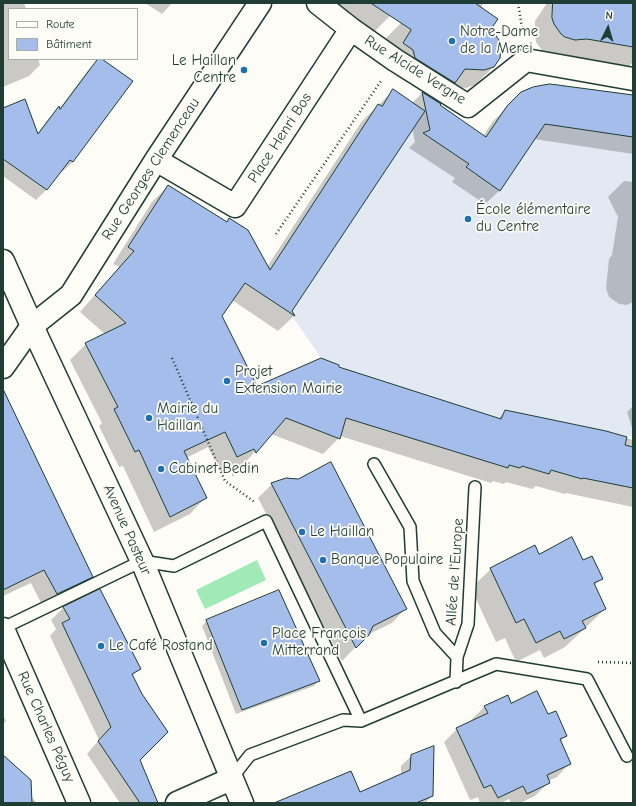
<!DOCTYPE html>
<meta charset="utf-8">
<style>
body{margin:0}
#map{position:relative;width:636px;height:806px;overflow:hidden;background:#fdfcf7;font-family:"Comic Neue",sans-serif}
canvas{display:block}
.frame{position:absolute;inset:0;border:4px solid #1f3d34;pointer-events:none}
.legend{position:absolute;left:8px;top:8px;width:130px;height:52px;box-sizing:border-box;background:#fdfcf7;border:1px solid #a4b0a9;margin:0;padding:5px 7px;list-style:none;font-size:12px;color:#1f3d34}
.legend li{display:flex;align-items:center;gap:8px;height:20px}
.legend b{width:20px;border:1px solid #a4b0a9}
.north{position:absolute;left:588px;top:8px;width:40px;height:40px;-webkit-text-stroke:3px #fdfcf7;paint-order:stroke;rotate:5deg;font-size:11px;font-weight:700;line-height:16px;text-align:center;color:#1f3d34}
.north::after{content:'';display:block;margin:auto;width:14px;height:18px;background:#1f3d34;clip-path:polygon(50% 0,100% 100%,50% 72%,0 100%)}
</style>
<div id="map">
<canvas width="636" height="806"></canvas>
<div class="frame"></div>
<ul class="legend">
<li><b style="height:5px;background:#fdfcf7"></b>Route</li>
<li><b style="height:11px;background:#a5bdea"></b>Bâtiment</li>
</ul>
<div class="north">N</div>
</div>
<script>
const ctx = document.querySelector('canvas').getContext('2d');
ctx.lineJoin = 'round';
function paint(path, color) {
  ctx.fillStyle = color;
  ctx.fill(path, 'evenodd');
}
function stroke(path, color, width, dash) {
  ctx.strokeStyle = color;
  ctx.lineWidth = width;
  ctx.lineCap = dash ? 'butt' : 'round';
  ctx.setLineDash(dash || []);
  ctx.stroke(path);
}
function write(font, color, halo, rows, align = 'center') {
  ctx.font = font + ' "Comic Neue",sans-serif';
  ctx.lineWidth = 3.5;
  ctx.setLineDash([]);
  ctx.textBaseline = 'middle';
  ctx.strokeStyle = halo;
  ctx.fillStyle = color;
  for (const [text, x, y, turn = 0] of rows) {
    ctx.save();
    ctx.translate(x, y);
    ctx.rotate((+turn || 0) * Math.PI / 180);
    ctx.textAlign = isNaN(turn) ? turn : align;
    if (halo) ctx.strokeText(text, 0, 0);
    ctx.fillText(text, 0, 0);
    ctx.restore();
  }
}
paint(new Path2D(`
 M 550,84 L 633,95 L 633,435 L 627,437 L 606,431 L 505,410 L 501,419 L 348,370 L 339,365 L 321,358 L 290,313 L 257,290 L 378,104 L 382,106 L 393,89 L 479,147 L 507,106 L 521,92 L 533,87 Z`), '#e3e9f3');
paint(new Path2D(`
 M 257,560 L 266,580 L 205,609 L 196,590 Z`), '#a1e9b7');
paint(new Path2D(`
 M 3,3 L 24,3 L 26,9 L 9,9 L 9,59 L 38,59 L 40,65 L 29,76 L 3,87 Z
 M 145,3 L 172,3 L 162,14 Z
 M 338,3 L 399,3 L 390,16 L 372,34 L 335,8 Z
 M 436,3 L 482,3 L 482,9 L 490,30 L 493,67 L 475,85 L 466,88 L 450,87 L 436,102 L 439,106 L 483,136 L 493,121 L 522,93 L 633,96 L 633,154 L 534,139 L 500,190 L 485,204 L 452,182 L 455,178 L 409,148 L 415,142 L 412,128 L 291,311 L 294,316 L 278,331 L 232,300 L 221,316 L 257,388 L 337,368 L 498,419 L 506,411 L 605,432 L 633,440 L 633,507 L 566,493 L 565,494 L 536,486 L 532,489 L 506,482 L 504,484 L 493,481 L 491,483 L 340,436 L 339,438 L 323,454 L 271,434 L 232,477 L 232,467 L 221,472 L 208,447 L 186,458 L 205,498 L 190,514 L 154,532 L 123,466 L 119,467 L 99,426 L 102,423 L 70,360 L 86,344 L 105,334 L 80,312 L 119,267 L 113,264 L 152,202 L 168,186 L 226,222 L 229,219 L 267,267 L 362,121 L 394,90 L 412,103 L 423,92 L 397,76 L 395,68 L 383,41 L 401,23 Z
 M 547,3 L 633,3 L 633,62 L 628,67 L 543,52 L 536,42 L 535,36 L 535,21 Z
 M 99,59 L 131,81 L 73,162 L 62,172 L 61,170 L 46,190 L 36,200 L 3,176 L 3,109 L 37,134 L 49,118 L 59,109 L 89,69 Z
 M 624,181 L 633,182 L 633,302 L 627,305 L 619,304 L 609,297 L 606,288 L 609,259 L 612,255 L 618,217 L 608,197 Z
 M 3,403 L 92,576 L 79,590 L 43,607 L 31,583 L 3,596 Z
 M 633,406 L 633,431 L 627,412 Z
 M 272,484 L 405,609 L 392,623 L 367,635 L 342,661 L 258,498 Z
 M 538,555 L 583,562 L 601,578 L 594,586 L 605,609 L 565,647 L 544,658 L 540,650 L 516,662 L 505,638 L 496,642 L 471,588 L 491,569 Z
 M 64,607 L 139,669 L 132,676 L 139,759 L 157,803 L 120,803 L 87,754 L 99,740 L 50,636 L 56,629 L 51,620 Z
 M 207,621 L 319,680 L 314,686 L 236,714 L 202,626 Z
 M 511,704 L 548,716 L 566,735 L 560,742 L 570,763 L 557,777 L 548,781 L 549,782 L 535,796 L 520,803 L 511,803 L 509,799 L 501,803 L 480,803 L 478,797 L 470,800 L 444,742 L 457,729 L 472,722 L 471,720 L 485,706 Z
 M 3,715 L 6,721 L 3,724 Z
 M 411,756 L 432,796 L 425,803 L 370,803 L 401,776 L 401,766 Z
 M 3,757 L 31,797 L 37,803 L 3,803 Z`), '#0003');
const building = new Path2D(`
 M 371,3 L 475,3 L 498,19 L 491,29 L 499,40 L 501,46 L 500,58 L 494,67 L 484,70 L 465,69 L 455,83 L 415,58 L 413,50 L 403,43 L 411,30 Z
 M 553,3 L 633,3 L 633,47 L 587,39 L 575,40 L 565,37 L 561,34 L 554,24 L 552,18 Z
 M 98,59 L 102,59 L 133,81 L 73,162 L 70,160 L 47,190 L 3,159 L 3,108 L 25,99 L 38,134 L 59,106 L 60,109 Z
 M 550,84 L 633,95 L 633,137 L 545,124 L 500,191 L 466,167 L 469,164 L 423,133 L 430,130 L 422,92 L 441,104 L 440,105 L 486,137 L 507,106 L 521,92 L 533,87 Z
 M 393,89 L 425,111 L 292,311 L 295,316 L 245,283 L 222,316 L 257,386 L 321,358 L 339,365 L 339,367 L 501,419 L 505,410 L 606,431 L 627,437 L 625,445 L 633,447 L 633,488 L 583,478 L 582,479 L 551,470 L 549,474 L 522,466 L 520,468 L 509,465 L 508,468 L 346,418 L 340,439 L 286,418 L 256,453 L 254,449 L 237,457 L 225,432 L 184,451 L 207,498 L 170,517 L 139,450 L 135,452 L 114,409 L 118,407 L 85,343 L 126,323 L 95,295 L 134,251 L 128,247 L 168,185 L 227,222 L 229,218 L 248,230 L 270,270 L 378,104 L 382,106 Z
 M 3,389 L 93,577 L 57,594 L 44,570 L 3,590 Z
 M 331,462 L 407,609 L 373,626 L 369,635 L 356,648 L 271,483 L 286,478 L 298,479 Z
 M 572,537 L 583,560 L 592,556 L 603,579 L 594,583 L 606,609 L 582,621 L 586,628 L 564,639 L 560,631 L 536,643 L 524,619 L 516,623 L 490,568 L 535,545 L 539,554 Z
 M 100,589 L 141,669 L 132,674 L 142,694 L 168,732 L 140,760 L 158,803 L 140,803 L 98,741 L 111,727 L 62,623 L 70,619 L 63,607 Z
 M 279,590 L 320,681 L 242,710 L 206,620 Z
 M 537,691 L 548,714 L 556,711 L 567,736 L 560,739 L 571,764 L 547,775 L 550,783 L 527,794 L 523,786 L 498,798 L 491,785 L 484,788 L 456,728 L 488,713 L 484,706 L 508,695 L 511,703 Z
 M 434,746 L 433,796 L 416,803 L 274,803 L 351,771 L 360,792 L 410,770 L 411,755 Z
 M 3,755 L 31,780 L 32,803 L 3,803 Z`);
paint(building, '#a5bdea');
stroke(building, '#1f3d34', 1);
const lane = new Path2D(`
 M 374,464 L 410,527 L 413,581 L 435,633 L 457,657
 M 3,628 L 142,561 L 174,566 L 266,521 L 361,721
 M 456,682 L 457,657 L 468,624 L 475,487
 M 231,779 L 250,755 L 343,720 L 361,721 L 496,664 L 587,679 L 627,756`);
const street = new Path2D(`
 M 351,29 L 395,60 L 468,106 L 526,60 L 633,79
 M 156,160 L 235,206 L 351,29 L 318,3
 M 3,367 L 32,326 L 71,295 L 156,160 L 260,3
 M 3,629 L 79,803
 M 177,803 L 231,779`);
const secondary = new Path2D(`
 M 3,261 L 32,326 L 142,561 L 242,803`);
stroke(lane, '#1f3d34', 14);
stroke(street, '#1f3d34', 25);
stroke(secondary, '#1f3d34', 25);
stroke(new Path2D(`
 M 518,3 L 523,34
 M 276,234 L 381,81
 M 172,358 L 225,481 L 256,503
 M 598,662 L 633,663`), '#1f3d34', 2.5, [1, 3]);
stroke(lane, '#fdfcf7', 11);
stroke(street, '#fdfcf7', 22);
stroke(secondary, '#fdfcf7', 22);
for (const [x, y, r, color] of [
 [452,41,4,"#1f6fb2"],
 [244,70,4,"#1f6fb2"],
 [468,219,4,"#1f6fb2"],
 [227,381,4,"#1f6fb2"],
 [149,418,4,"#1f6fb2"],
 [161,469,4,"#1f6fb2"],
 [302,532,4,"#1f6fb2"],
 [323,560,4,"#1f6fb2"],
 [264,643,4,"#1f6fb2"],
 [101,646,4,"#1f6fb2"]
]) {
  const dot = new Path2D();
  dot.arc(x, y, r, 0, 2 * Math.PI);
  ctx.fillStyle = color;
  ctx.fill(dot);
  stroke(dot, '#fdfcf7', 1.5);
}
write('15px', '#1f3d34', '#fdfcf7', [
 ["Notre-Dame",460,32],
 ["de la Merci",460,49],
 ["Le Haillan",236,61,"right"],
 ["Centre",236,78,"right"],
 ["École élémentaire",476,210],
 ["du Centre",476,227],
 ["Projet",235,372],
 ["Extension Mairie",235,389],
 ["Mairie du",157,409],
 ["Haillan",157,426],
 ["Cabinet Bedin",169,469],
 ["Le Haillan",310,532],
 ["Banque Populaire",331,560],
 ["Place François",272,634],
 ["Mitterrand",272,651],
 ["Le Café Rostand",109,646]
], 'left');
write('15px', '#1f3d34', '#fdfcf7', [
 ["Rue Alcide Vergne",415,70,32],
 ["Place Henri Bos",280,138,-57],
 ["Rue Georges Clemenceau",151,169,-57],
 ["Avenue Pasteur",127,530,66],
 ["Allée de l'Europe",455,572,-86],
 ["Rue Charles Péguy",46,727,66]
]);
</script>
